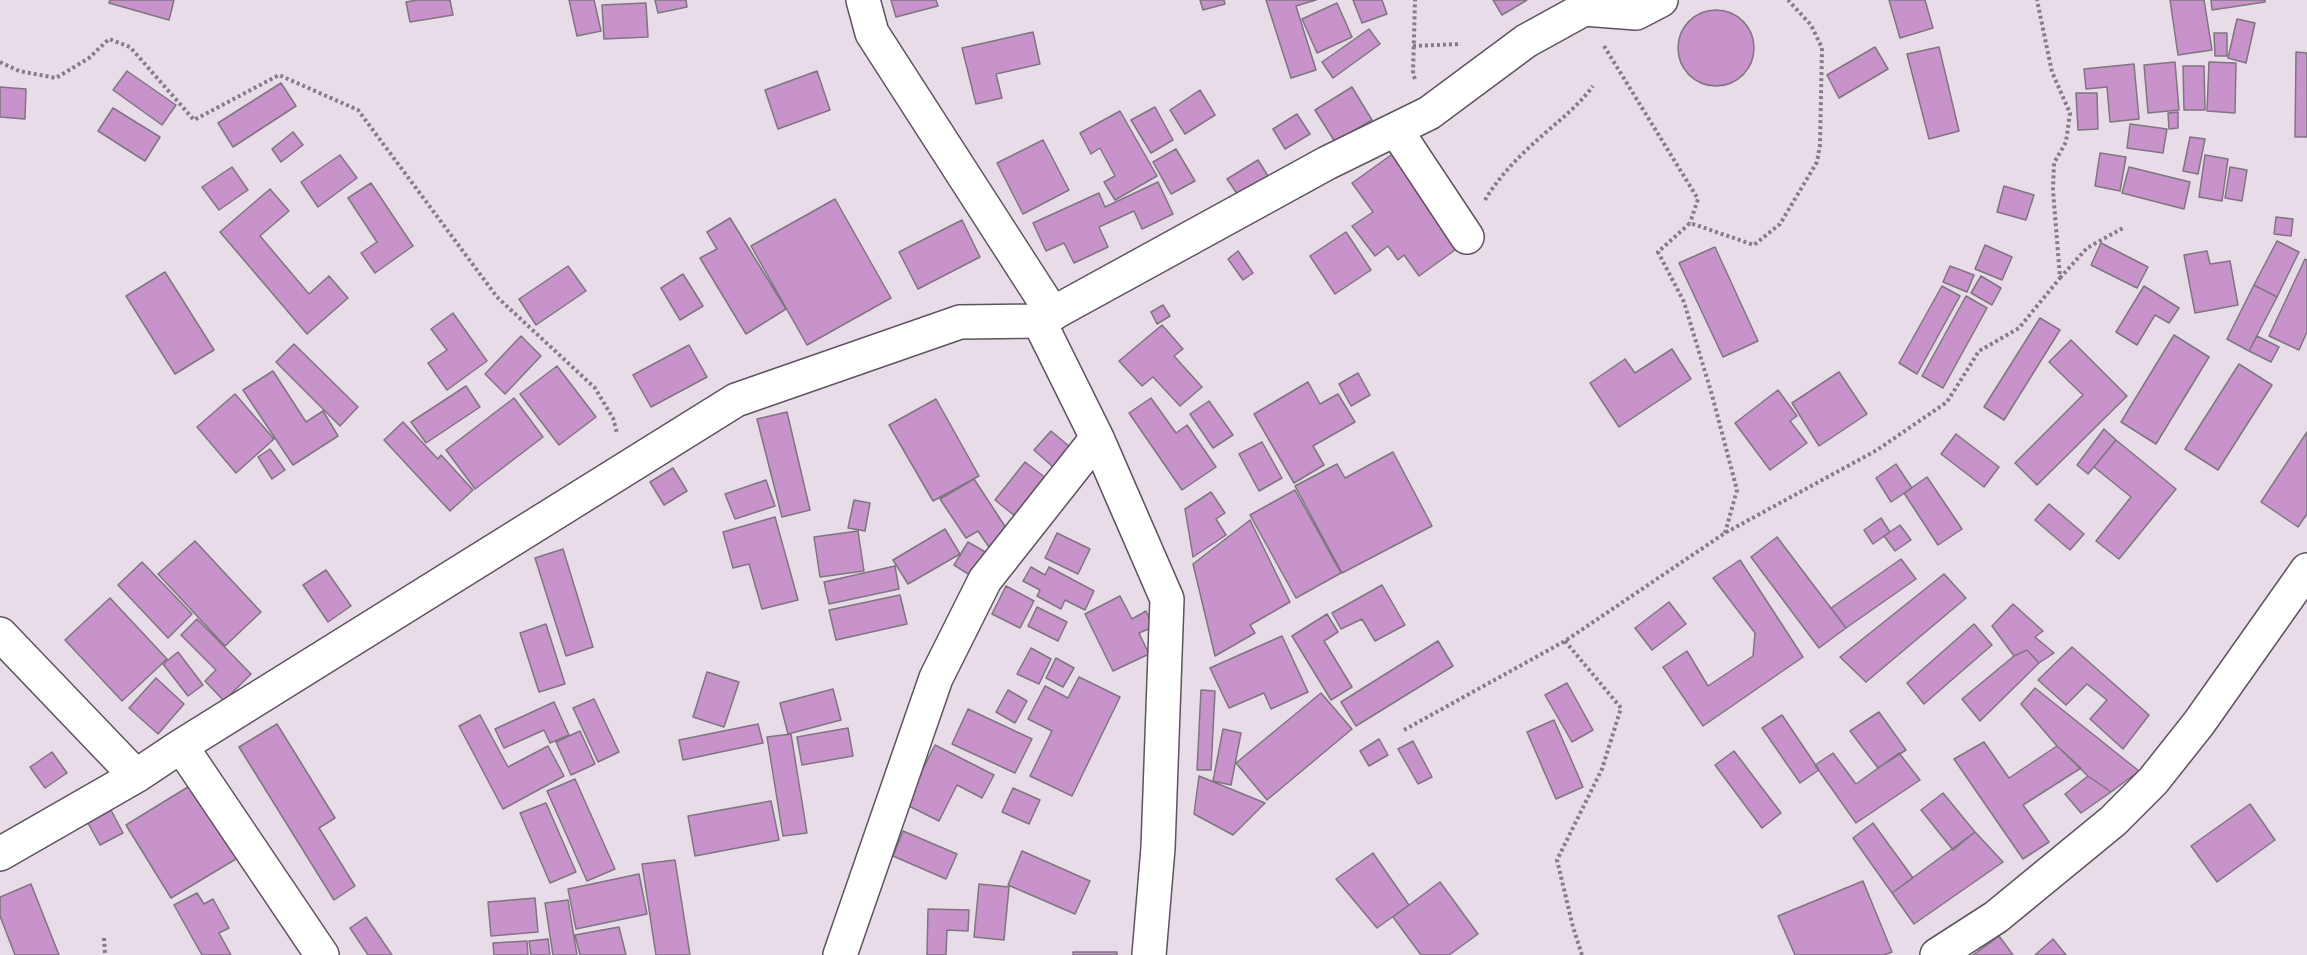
<!DOCTYPE html>
<style>
body{margin:0}
canvas{display:block;background:#e8dce9}
</style>
<canvas width="2307" height="955"></canvas>
<script>
const ctx = document.querySelector('canvas').getContext('2d');
ctx.lineJoin = 'round';
function paint(path, color) {
  ctx.fillStyle = color;
  ctx.fill(path, 'evenodd');
}
function stroke(path, color, width, dash) {
  ctx.strokeStyle = color;
  ctx.lineWidth = width;
  ctx.lineCap = dash ? 'butt' : 'round';
  ctx.setLineDash(dash || []);
  ctx.stroke(path);
}
const building = new Path2D(`
 M 110,0 L 174,0 L 169,20 L 109,3 Z
 M 417,0 L 450,0 L 453,15 L 410,22 L 406,2 Z
 M 569,0 L 594,0 L 601,31 L 577,36 Z
 M 655,0 L 686,0 L 687,7 L 658,13 Z
 M 891,0 L 936,0 L 938,6 L 896,17 Z
 M 1200,0 L 1224,0 L 1225,4 L 1203,10 Z
 M 1266,0 L 1316,0 L 1296,6 L 1316,70 L 1291,78 Z
 M 1353,0 L 1382,0 L 1387,14 L 1362,23 Z
 M 1493,0 L 1527,0 L 1502,15 Z
 M 1889,0 L 1925,0 L 1933,28 L 1900,38 Z
 M 2170,0 L 2204,0 L 2212,50 L 2178,55 Z
 M 2211,0 L 2265,0 L 2265,2 L 2212,10 Z
 M 646,3 L 648,37 L 604,39 L 602,5 Z
 M 1337,3 L 1352,37 L 1317,53 L 1302,19 Z
 M1678 48a38 38 0 1 1 76 0a38 38 0 1 1-76 0Z
 M 2237,19 L 2255,23 L 2246,63 L 2228,58 Z
 M 1369,29 L 1380,44 L 1333,78 L 1322,62 Z
 M 1033,32 L 1040,64 L 996,74 L 1002,98 L 976,104 L 962,48 Z
 M 2214,33 L 2227,33 L 2227,56 L 2215,56 Z
 M 1875,47 L 1888,69 L 1839,98 L 1827,75 Z
 M 1939,47 L 1959,131 L 1929,139 L 1907,54 Z
 M 2296,52 L 2307,53 L 2307,137 L 2295,137 Z
 M 2175,62 L 2179,110 L 2148,113 L 2144,65 Z
 M 2209,62 L 2236,63 L 2235,113 L 2207,111 Z
 M 2134,64 L 2139,119 L 2110,122 L 2107,87 L 2086,89 L 2084,69 Z
 M 2183,66 L 2204,66 L 2205,110 L 2184,110 Z
 M 127,71 L 176,105 L 162,125 L 113,90 Z
 M 817,71 L 830,110 L 778,129 L 765,90 Z
 M 281,83 L 296,106 L 233,147 L 218,123 Z
 M 0,87 L 26,89 L 25,119 L 0,117 Z
 M 1352,87 L 1372,120 L 1335,142 L 1315,110 Z
 M 1200,90 L 1215,115 L 1185,134 L 1170,110 Z
 M 2076,93 L 2097,93 L 2098,129 L 2078,130 Z
 M 1155,107 L 1173,140 L 1151,153 L 1131,120 Z
 M 113,108 L 160,137 L 145,161 L 98,131 Z
 M 1120,111 L 1157,176 L 1115,200 L 1104,182 L 1115,176 L 1100,148 L 1091,154 L 1080,133 Z
 M 2178,112 L 2178,128 L 2169,129 L 2168,113 Z
 M 1297,114 L 1310,134 L 1285,149 L 1273,129 Z
 M 2130,124 L 2167,129 L 2163,153 L 2127,148 Z
 M 293,132 L 303,145 L 281,162 L 272,149 Z
 M 2190,137 L 2205,139 L 2198,174 L 2183,171 Z
 M 1043,140 L 1069,190 L 1023,214 L 997,163 Z
 M 1176,149 L 1195,181 L 1171,194 L 1153,162 Z
 M 1394,153 L 1462,245 L 1419,276 L 1404,255 L 1398,260 L 1388,246 L 1375,256 L 1352,226 L 1373,212 L 1352,183 Z
 M 2100,153 L 2126,157 L 2120,191 L 2095,186 Z
 M 340,155 L 357,178 L 318,207 L 301,182 Z
 M 2205,155 L 2228,159 L 2222,201 L 2199,197 Z
 M 1258,160 L 1268,176 L 1238,195 L 1227,179 Z
 M 232,167 L 248,190 L 219,210 L 202,187 Z
 M 2129,167 L 2190,182 L 2184,209 L 2122,193 Z
 M 2230,167 L 2247,170 L 2242,201 L 2225,198 Z
 M 1158,182 L 1173,214 L 1142,229 L 1134,211 L 1099,227 L 1108,247 L 1074,263 L 1064,243 L 1046,251 L 1033,223 L 1099,193 L 1105,207 Z
 M 371,183 L 413,246 L 375,273 L 361,253 L 377,242 L 348,198 Z
 M 2004,186 L 2034,195 L 2026,220 L 1997,212 Z
 M 270,189 L 289,211 L 260,236 L 309,294 L 329,276 L 348,298 L 307,334 L 220,232 Z
 M 835,199 L 891,298 L 807,345 L 751,246 Z
 M 2276,217 L 2293,219 L 2291,236 L 2274,234 Z
 M 730,218 L 786,309 L 746,334 L 700,258 L 717,249 L 707,232 Z
 M 962,220 L 980,257 L 918,289 L 899,252 Z
 M 1346,232 L 1371,270 L 1335,294 L 1310,256 Z
 M 2277,241 L 2299,252 L 2277,297 L 2254,285 Z
 M 2101,243 L 2148,267 L 2137,288 L 2091,265 Z
 M 1985,245 L 2012,257 L 2002,280 L 1975,269 Z
 M 1715,247 L 1758,341 L 1723,357 L 1679,263 Z
 M 1238,251 L 1253,273 L 1243,280 L 1228,259 Z
 M 2207,251 L 2210,264 L 2230,261 L 2238,305 L 2195,313 L 2184,255 Z
 M 2305,259 L 2307,260 L 2307,332 L 2299,350 L 2269,336 Z
 M 568,266 L 586,291 L 536,325 L 519,299 Z
 M 1950,266 L 1974,275 L 1967,292 L 1943,282 Z
 M 165,272 L 214,350 L 175,374 L 126,296 Z
 M 683,274 L 703,306 L 680,320 L 661,288 Z
 M 1981,276 L 2001,288 L 1992,305 L 1971,293 Z
 M 2254,285 L 2277,297 L 2249,351 L 2227,339 Z
 M 1942,286 L 1960,296 L 1917,374 L 1899,363 Z
 M 2144,286 L 2179,308 L 2169,323 L 2155,315 L 2137,345 L 2116,332 Z
 M 1966,296 L 1987,308 L 1943,388 L 1922,376 Z
 M 1163,305 L 1170,316 L 1157,324 L 1151,312 Z
 M 453,313 L 487,361 L 447,390 L 428,363 L 447,350 L 431,329 Z
 M 2040,318 L 2060,330 L 2004,420 L 1984,407 Z
 M 1162,325 L 1183,349 L 1174,356 L 1202,387 L 1180,406 L 1153,377 L 1142,386 L 1119,361 Z
 M 2174,335 L 2209,357 L 2156,444 L 2121,422 Z
 M 521,336 L 541,356 L 505,394 L 485,374 Z
 M 2257,336 L 2279,347 L 2271,362 L 2249,351 Z
 M 2071,340 L 2127,396 L 2037,485 L 2015,463 L 2083,395 L 2049,362 Z
 M 294,344 L 358,407 L 340,426 L 276,362 Z
 M 689,345 L 707,377 L 651,407 L 633,375 Z
 M 1672,349 L 1691,379 L 1619,427 L 1590,383 L 1625,359 L 1635,373 Z
 M 2239,364 L 2272,385 L 2218,470 L 2185,449 Z
 M 557,366 L 596,417 L 559,445 L 520,394 Z
 M 273,371 L 306,422 L 323,411 L 338,436 L 293,465 L 243,390 Z
 M 1839,372 L 1867,414 L 1819,446 L 1792,403 Z
 M 1358,373 L 1370,395 L 1351,406 L 1339,384 Z
 M 1308,382 L 1320,404 L 1338,394 L 1355,422 L 1313,446 L 1324,465 L 1294,483 L 1254,414 Z
 M 466,386 L 480,407 L 426,443 L 411,422 Z
 M 1778,390 L 1797,416 L 1790,421 L 1807,443 L 1770,470 L 1735,423 Z
 M 235,394 L 274,439 L 236,473 L 197,427 Z
 M 514,398 L 543,437 L 475,489 L 446,450 Z
 M 1151,398 L 1176,433 L 1187,425 L 1216,467 L 1182,490 L 1129,413 Z
 M 936,399 L 979,476 L 933,501 L 889,425 Z
 M 1209,401 L 1233,435 L 1213,448 L 1190,414 Z
 M 787,412 L 810,510 L 782,517 L 757,419 Z
 M 403,422 L 438,459 L 441,455 L 473,490 L 450,511 L 384,440 Z
 M 2104,429 L 2116,440 L 2088,474 L 2077,465 Z
 M 1051,431 L 1070,447 L 1053,467 L 1034,450 Z
 M 2307,432 L 2307,514 L 2298,527 L 2261,502 Z
 M 1956,434 L 1999,467 L 1984,487 L 1941,454 Z
 M 2116,440 L 2176,489 L 2119,559 L 2096,541 L 2131,497 L 2094,467 Z
 M 1262,442 L 1282,478 L 1259,491 L 1239,454 Z
 M 270,449 L 285,470 L 272,479 L 258,457 Z
 M 1393,452 L 1432,526 L 1342,573 L 1295,486 L 1337,464 L 1345,478 Z
 M 1025,462 L 1051,482 L 1021,521 L 995,500 Z
 M 1896,464 L 1912,488 L 1891,502 L 1876,478 Z
 M 673,468 L 687,491 L 664,505 L 650,482 Z
 M 1927,477 L 1962,529 L 1938,545 L 1904,493 Z
 M 974,479 L 1010,534 L 989,547 L 978,531 L 966,538 L 940,499 Z
 M 766,480 L 775,506 L 735,519 L 725,494 Z
 M 1295,490 L 1341,573 L 1296,598 L 1250,515 Z
 M 1211,492 L 1225,513 L 1216,519 L 1226,535 L 1193,557 L 1185,509 Z
 M 854,500 L 870,503 L 865,531 L 848,528 Z
 M 2049,504 L 2084,534 L 2070,550 L 2035,520 Z
 M 775,517 L 798,600 L 762,609 L 749,564 L 733,568 L 723,532 Z
 M 1881,518 L 1890,532 L 1873,544 L 1864,530 Z
 M 1250,520 L 1290,602 L 1250,625 L 1255,633 L 1215,656 L 1193,564 Z
 M 1900,525 L 1911,540 L 1895,551 L 1884,536 Z
 M 945,529 L 960,554 L 908,584 L 893,560 Z
 M 858,531 L 864,571 L 820,577 L 814,537 Z
 M 1057,533 L 1090,549 L 1078,574 L 1045,558 Z
 M 1777,537 L 1846,628 L 1819,648 L 1751,557 Z
 M 195,541 L 261,612 L 225,646 L 158,574 Z
 M 968,542 L 987,553 L 973,577 L 954,565 Z
 M 563,549 L 593,647 L 566,656 L 535,558 Z
 M 1901,559 L 1916,579 L 1846,628 L 1831,608 Z
 M 1740,560 L 1803,657 L 1703,726 L 1663,667 L 1687,651 L 1708,686 L 1753,656 L 1755,633 L 1713,578 Z
 M 142,562 L 192,614 L 168,638 L 118,585 Z
 M 895,566 L 899,589 L 829,604 L 824,582 Z
 M 1031,567 L 1045,575 L 1049,567 L 1094,591 L 1085,610 L 1065,600 L 1061,609 L 1037,596 L 1040,590 L 1023,581 Z
 M 326,570 L 351,606 L 328,622 L 303,585 Z
 M 1944,574 L 1966,598 L 1866,682 L 1840,657 Z
 M 1382,585 L 1405,625 L 1375,641 L 1362,619 L 1341,629 L 1332,613 Z
 M 1006,586 L 1034,601 L 1020,628 L 992,614 Z
 M 900,595 L 907,624 L 836,640 L 829,610 Z
 M 1120,596 L 1132,619 L 1146,611 L 1153,627 L 1139,633 L 1149,654 L 1113,671 L 1085,614 Z
 M 110,598 L 167,659 L 122,701 L 65,640 Z
 M 1669,602 L 1686,624 L 1652,650 L 1635,628 Z
 M 2013,604 L 2043,631 L 2035,637 L 2054,653 L 2039,663 L 2027,650 L 2014,656 L 1992,626 Z
 M 1037,607 L 1067,622 L 1058,641 L 1028,626 Z
 M 1327,614 L 1338,632 L 1324,641 L 1352,687 L 1331,700 L 1292,636 Z
 M 197,619 L 251,674 L 224,701 L 205,681 L 216,670 L 181,635 Z
 M 546,624 L 565,684 L 539,692 L 520,633 Z
 M 1974,624 L 1992,645 L 1924,704 L 1907,683 Z
 M 1282,636 L 1308,692 L 1271,709 L 1264,693 L 1229,708 L 1210,668 Z
 M 1438,641 L 1453,666 L 1356,726 L 1341,702 Z
 M 2072,647 L 2149,715 L 2123,749 L 2090,719 L 2107,700 L 2087,684 L 2066,705 L 2038,680 Z
 M 1031,648 L 1051,659 L 1039,684 L 1017,674 Z
 M 2027,650 L 2039,663 L 1980,721 L 1962,699 L 2014,656 Z
 M 178,652 L 203,685 L 188,696 L 163,664 Z
 M 1056,658 L 1074,668 L 1063,687 L 1046,678 Z
 M 707,672 L 739,682 L 724,727 L 693,717 Z
 M 1079,677 L 1120,697 L 1072,796 L 1030,776 L 1052,731 L 1028,719 L 1045,686 L 1068,698 Z
 M 156,678 L 184,704 L 158,734 L 129,708 Z
 M 1567,683 L 1593,730 L 1572,742 L 1545,695 Z
 M 2035,688 L 2139,771 L 2111,792 L 2088,776 L 2057,746 L 2021,704 Z
 M 833,689 L 841,720 L 788,734 L 780,703 Z
 M 1008,690 L 1027,701 L 1015,723 L 996,712 Z
 M 1201,690 L 1215,691 L 1211,770 L 1197,770 Z
 M 1321,693 L 1352,729 L 1267,800 L 1236,763 Z
 M 594,699 L 619,752 L 598,762 L 573,708 Z
 M 554,702 L 569,735 L 550,743 L 544,730 L 504,748 L 495,729 Z
 M 968,709 L 1032,739 L 1015,773 L 952,744 Z
 M 1879,712 L 1906,750 L 1878,768 L 1850,731 Z
 M 480,715 L 508,767 L 548,746 L 564,776 L 503,809 L 459,726 Z
 M 1782,715 L 1819,770 L 1800,783 L 1762,728 Z
 M 1554,720 L 1583,787 L 1556,799 L 1527,732 Z
 M 277,724 L 335,818 L 319,828 L 355,886 L 334,900 L 239,747 Z
 M 758,724 L 763,743 L 683,760 L 679,740 Z
 M 848,728 L 853,756 L 802,765 L 797,737 Z
 M 1223,729 L 1241,733 L 1231,785 L 1213,781 Z
 M 580,731 L 595,764 L 571,775 L 556,742 Z
 M 791,734 L 807,833 L 783,836 L 767,737 Z
 M 1379,739 L 1388,755 L 1369,766 L 1360,751 Z
 M 1413,741 L 1432,777 L 1418,784 L 1398,749 Z
 M 1984,742 L 2009,778 L 2057,746 L 2081,768 L 2023,805 L 2049,842 L 2023,859 L 1954,759 Z
 M 935,745 L 994,775 L 982,798 L 957,785 L 939,821 L 905,804 Z
 M 1734,751 L 1781,813 L 1762,828 L 1715,765 Z
 M 52,752 L 67,773 L 45,788 L 30,767 Z
 M 1833,753 L 1856,784 L 1899,753 L 1920,780 L 1856,823 L 1815,765 Z
 M 1199,776 L 1265,803 L 1233,835 L 1194,814 Z
 M 2088,776 L 2111,792 L 2081,813 L 2065,794 Z
 M 575,779 L 615,869 L 587,881 L 547,791 Z
 M 196,782 L 241,856 L 171,898 L 126,825 Z
 M 1013,788 L 1040,800 L 1029,824 L 1002,812 Z
 M 1943,793 L 1975,832 L 1953,850 L 1921,810 Z
 M 771,801 L 779,840 L 695,856 L 688,816 Z
 M 546,803 L 576,872 L 550,883 L 520,813 Z
 M 2250,804 L 2275,840 L 2217,882 L 2191,846 Z
 M 111,810 L 123,833 L 100,845 L 88,823 Z
 M 1873,823 L 1913,878 L 1892,893 L 1853,838 Z
 M 903,831 L 957,854 L 946,879 L 893,856 Z
 M 1975,832 L 2003,862 L 1914,924 L 1892,893 Z
 M 1022,851 L 1090,881 L 1075,914 L 1008,885 Z
 M 1373,853 L 1409,905 L 1377,928 L 1336,879 Z
 M 675,860 L 690,955 L 656,955 L 642,864 Z
 M 639,874 L 647,914 L 576,929 L 568,889 Z
 M 1863,881 L 1892,952 L 1884,955 L 1795,955 L 1778,916 Z
 M 1440,882 L 1478,934 L 1449,955 L 1421,955 L 1393,917 Z
 M 31,884 L 59,955 L 15,955 L 0,916 L 0,897 Z
 M 979,884 L 1009,887 L 1004,940 L 974,937 Z
 M 197,893 L 204,904 L 213,899 L 229,928 L 219,933 L 231,955 L 202,955 L 174,905 Z
 M 535,898 L 538,932 L 491,936 L 488,902 Z
 M 568,900 L 577,955 L 553,955 L 545,903 Z
 M 928,909 L 969,910 L 968,931 L 947,930 L 946,955 L 927,955 Z
 M 366,917 L 392,955 L 368,955 L 350,928 Z
 M 619,927 L 626,955 L 580,955 L 575,935 Z
 M 1999,936 L 2013,955 L 1973,955 Z
 M 548,939 L 550,955 L 531,955 L 529,941 Z
 M 2053,939 L 2066,955 L 2035,955 Z
 M 527,941 L 528,955 L 494,955 L 493,943 Z
 M 1073,952 L 1117,952 L 1117,955 L 1073,955 Z`);
paint(building, '#c793ca');
stroke(building, '#7f7580', 1.5);
const minor = new Path2D(`
 M 863,0 L 872,33 L 1053,314
 M 1396,130 L 1467,237
 M 1039,321 L 1327,163 L 1429,113 L 1526,41 L 1584,9 L 1636,13 L 1661,0
 M 0,634 L 136,776 L 181,746 L 736,400 L 960,322 L 1039,321 L 1097,438 L 1167,599 L 1158,848 L 1149,955
 M 181,746 L 322,955
 M 0,854 L 136,776
 M 840,955 L 936,678 L 985,580 L 1097,438
 M 1937,955 L 1996,917 L 2113,821 L 2153,781 L 2199,723 L 2307,570`);
stroke(minor, '#5e545f', 36);
stroke(new Path2D(`
 M 1413,46 L 1461,44
 M 1604,46 L 1698,199 L 1690,223
 M 0,62 L 19,71 L 56,78 L 89,58 L 109,39 L 130,47 L 194,120 L 279,75 L 358,110 L 497,297 L 595,388 L 613,418 L 617,433
 M 1415,79 L 1413,74 L 1415,0
 M 1485,200 C 1500,175 1521,154 1543,135 C 1561,119 1579,105 1593,86
 M 2060,278 L 2087,248 L 2123,228
 M 1725,533 L 1737,490 L 1712,395 L 1684,302 L 1658,252 L 1690,223 L 1754,245 L 1780,224 L 1817,162 L 1820,145 L 1822,48 L 1811,25 L 1788,0
 M 1565,641 L 1621,708 L 1602,769 L 1557,860 L 1573,927 L 1582,955
 M 1404,730 L 1565,641 L 1725,533 L 1877,450 L 1947,402 L 1979,351 L 2019,328 L 2060,278 L 2053,190 L 2054,163 L 2066,142 L 2070,113 L 2052,72 L 2037,0
 M 104,938 L 105,955`), '#857d86', 4, [3, 3]);
stroke(minor, '#fff', 33);
</script>
